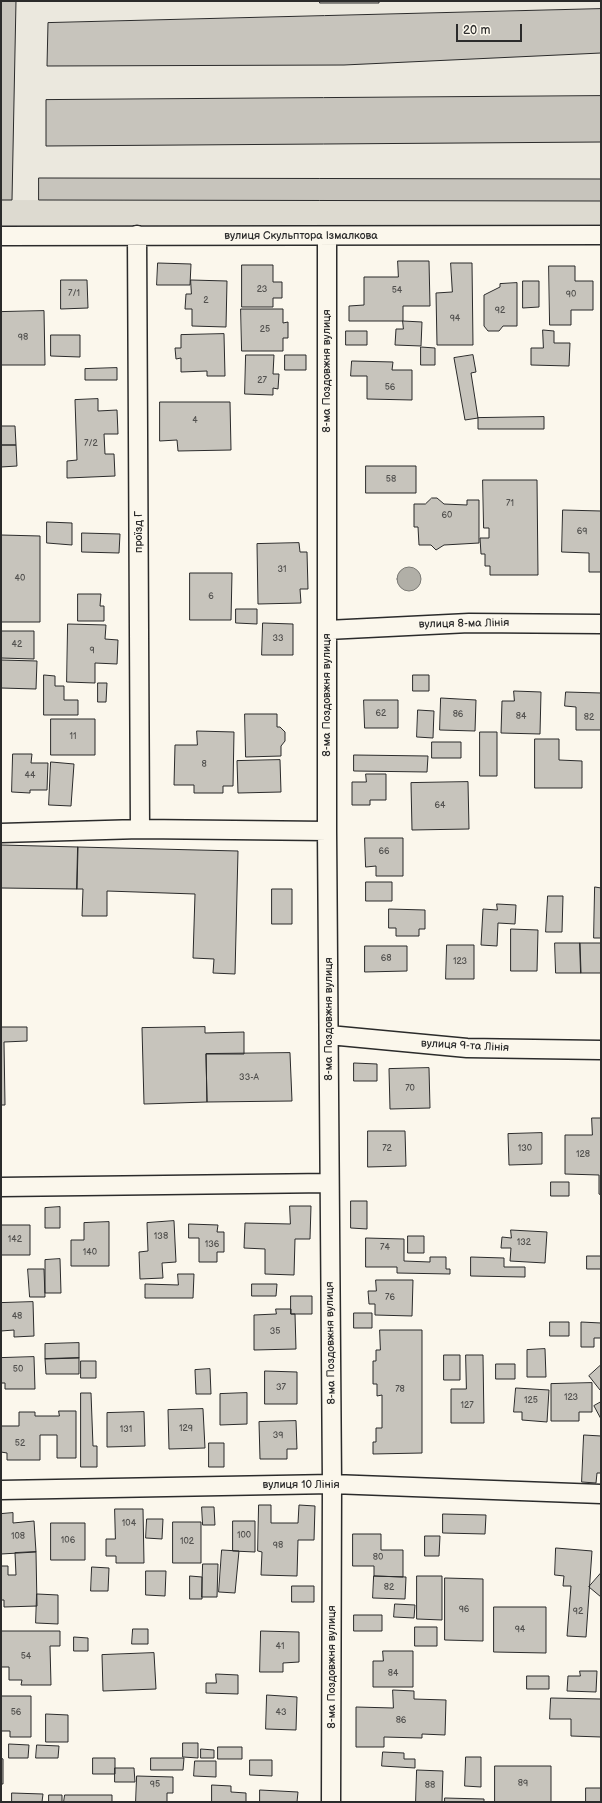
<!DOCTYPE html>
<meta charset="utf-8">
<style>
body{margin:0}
#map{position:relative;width:602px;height:1803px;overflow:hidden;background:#fbf7ec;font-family:"Balsamiq Sans",sans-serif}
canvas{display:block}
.frame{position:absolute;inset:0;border:2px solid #2b2b2b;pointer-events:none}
.scale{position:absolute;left:456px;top:24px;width:66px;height:18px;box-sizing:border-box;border:2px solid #2b2b2b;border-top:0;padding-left:5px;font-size:12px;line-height:14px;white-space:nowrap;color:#2b2b2b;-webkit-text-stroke:3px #fbf7ec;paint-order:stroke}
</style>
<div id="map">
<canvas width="602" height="1803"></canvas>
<div class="frame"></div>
<div class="scale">20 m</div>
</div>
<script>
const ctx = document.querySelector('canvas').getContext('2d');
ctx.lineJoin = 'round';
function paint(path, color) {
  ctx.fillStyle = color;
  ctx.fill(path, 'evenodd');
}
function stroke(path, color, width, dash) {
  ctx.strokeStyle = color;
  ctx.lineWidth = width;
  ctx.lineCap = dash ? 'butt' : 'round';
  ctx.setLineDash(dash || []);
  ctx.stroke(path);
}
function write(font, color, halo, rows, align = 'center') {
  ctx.font = font + ' "Balsamiq Sans",sans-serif';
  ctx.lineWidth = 3.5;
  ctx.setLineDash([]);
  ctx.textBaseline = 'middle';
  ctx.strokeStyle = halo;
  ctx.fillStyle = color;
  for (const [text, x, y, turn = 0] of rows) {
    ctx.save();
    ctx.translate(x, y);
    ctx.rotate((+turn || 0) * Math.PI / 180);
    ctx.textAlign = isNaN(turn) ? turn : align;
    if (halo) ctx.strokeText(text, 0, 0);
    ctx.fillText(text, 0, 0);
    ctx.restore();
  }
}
paint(new Path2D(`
 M 1,1 L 601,1 L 601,201 L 1,200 Z`), '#ebe8de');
paint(new Path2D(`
 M 1,200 L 601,201 L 601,224 L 1,226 Z`), '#dddad0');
const water = new Path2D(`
 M397 579a12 12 0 1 1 24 0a12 12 0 1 1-24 0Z`);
paint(water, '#b1afa7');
stroke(water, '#7b7a75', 1);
const building = new Path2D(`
 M 1,1 L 16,1 L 12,200 L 1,200 Z
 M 320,1 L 379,1 L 379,3 L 320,3 Z
 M 601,9 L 601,53 L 344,65 L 47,66 L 48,23 Z
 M 601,96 L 601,142 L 46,146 L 46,100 Z
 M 39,178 L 601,179 L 601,201 L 39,200 Z
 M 398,261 L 429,261 L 430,306 L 403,306 L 403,321 L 349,321 L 349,306 L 364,305 L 364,277 L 398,277 Z
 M 158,263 L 191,264 L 190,285 L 157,285 Z
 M 451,263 L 472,263 L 473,345 L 437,345 L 436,293 L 452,292 Z
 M 242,265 L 273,265 L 273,282 L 282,282 L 282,298 L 273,298 L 273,307 L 242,307 Z
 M 549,266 L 575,266 L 575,281 L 593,281 L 593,310 L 571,310 L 571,325 L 550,325 Z
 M 61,280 L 87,280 L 88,308 L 61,309 Z
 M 191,280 L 227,281 L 226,327 L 192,326 L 192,309 L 185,309 L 186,294 L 191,294 Z
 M 523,281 L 539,281 L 539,307 L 523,308 Z
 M 517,283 L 517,326 L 503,326 L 499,331 L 488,331 L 484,326 L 484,295 L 500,287 L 500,284 Z
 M 241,309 L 283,309 L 283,323 L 288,322 L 288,338 L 283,338 L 283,351 L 242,351 Z
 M 44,311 L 45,365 L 1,365 L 1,312 Z
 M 403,321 L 422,322 L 421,346 L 395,345 L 396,329 L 403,329 Z
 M 543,330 L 554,331 L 554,343 L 570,343 L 569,366 L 531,365 L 531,348 L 543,348 Z
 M 346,331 L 367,331 L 367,345 L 346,345 Z
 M 224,334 L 225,376 L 207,376 L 207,371 L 181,372 L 181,358 L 176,359 L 175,348 L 181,348 L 181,335 Z
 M 51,335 L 80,335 L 80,357 L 51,356 Z
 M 421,347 L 435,348 L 435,365 L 421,365 Z
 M 246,355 L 274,355 L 273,374 L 279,374 L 278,389 L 273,388 L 273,395 L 245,394 Z
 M 285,355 L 306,355 L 306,370 L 285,370 Z
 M 473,355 L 476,372 L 471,373 L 478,418 L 465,420 L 454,358 Z
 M 352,361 L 393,362 L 392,370 L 412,370 L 412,400 L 367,399 L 367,376 L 351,376 Z
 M 117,368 L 117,380 L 85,380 L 85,369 Z
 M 98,399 L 98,411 L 117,410 L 118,434 L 104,434 L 105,454 L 114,454 L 115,476 L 67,478 L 67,461 L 77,460 L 75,400 Z
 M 160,402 L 230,402 L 231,450 L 178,451 L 177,440 L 160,441 Z
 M 544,417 L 544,429 L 478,429 L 478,418 Z
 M 1,426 L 15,426 L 16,445 L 1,445 Z
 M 1,445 L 16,445 L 17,466 L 1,467 Z
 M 366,466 L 416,466 L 416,493 L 366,493 Z
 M 483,480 L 537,480 L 538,575 L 490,575 L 490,566 L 485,566 L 485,554 L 481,554 L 480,538 L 489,538 L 489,528 L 484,528 Z
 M 432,498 L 437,498 L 444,504 L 467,505 L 467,500 L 479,500 L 479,543 L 444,545 L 436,550 L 431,545 L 419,545 L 418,527 L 414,527 L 414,504 L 425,504 Z
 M 563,510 L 601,511 L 601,572 L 589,572 L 589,553 L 562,552 Z
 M 47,522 L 72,523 L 72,545 L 47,543 Z
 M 82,533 L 120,534 L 119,553 L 82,552 Z
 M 1,535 L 40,536 L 40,622 L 1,622 Z
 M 299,543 L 300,552 L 307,552 L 308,589 L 300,589 L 301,603 L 258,604 L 257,544 Z
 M 190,573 L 232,573 L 231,620 L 190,620 Z
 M 78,594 L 101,594 L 100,606 L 104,606 L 104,621 L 78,621 Z
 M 236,609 L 257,609 L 257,624 L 236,623 Z
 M 263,623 L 293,624 L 293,655 L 262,655 Z
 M 68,624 L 106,625 L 105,639 L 118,640 L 117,664 L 95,663 L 95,683 L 67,682 Z
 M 1,631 L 34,631 L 34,659 L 1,658 Z
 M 1,660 L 37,661 L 36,689 L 1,688 Z
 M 44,675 L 55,676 L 55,686 L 64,686 L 64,700 L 78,700 L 78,715 L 44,715 Z
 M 413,675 L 429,675 L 429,691 L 413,691 Z
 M 98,683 L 107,683 L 106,702 L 98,702 Z
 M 514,691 L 541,692 L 540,734 L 501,733 L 502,701 L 514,701 Z
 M 566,692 L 601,693 L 601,730 L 576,730 L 576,707 L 565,706 Z
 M 441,698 L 476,700 L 475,731 L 440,730 Z
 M 364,700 L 398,700 L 398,728 L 365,728 Z
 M 418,710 L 434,711 L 433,738 L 417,737 Z
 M 245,714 L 277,714 L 277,727 L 280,727 L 285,732 L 285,741 L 281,746 L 281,756 L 246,757 Z
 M 51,719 L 95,719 L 95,755 L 51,755 Z
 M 197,731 L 234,732 L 233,786 L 223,786 L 223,793 L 194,793 L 194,785 L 174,785 L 175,745 L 197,745 Z
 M 480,732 L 497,732 L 497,776 L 480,776 Z
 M 535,739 L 559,739 L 559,760 L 582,761 L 582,788 L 535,788 Z
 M 432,742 L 461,742 L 461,758 L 432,758 Z
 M 13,754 L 32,754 L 31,763 L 48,763 L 47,790 L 30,790 L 30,793 L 12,792 Z
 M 354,755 L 428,756 L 427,772 L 354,771 Z
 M 280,760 L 281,792 L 238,793 L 237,761 Z
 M 51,762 L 74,764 L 71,806 L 49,805 Z
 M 366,774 L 386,774 L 386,800 L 370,800 L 370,805 L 352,805 L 352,782 L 366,782 Z
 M 468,782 L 469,829 L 412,830 L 411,783 Z
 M 365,838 L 403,838 L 403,876 L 376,876 L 376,866 L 366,867 Z
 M 1,845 L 78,847 L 77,889 L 1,888 Z
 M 78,847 L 238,851 L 235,974 L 213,973 L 214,959 L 193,958 L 195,894 L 107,891 L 107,916 L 82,916 L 83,889 L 77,889 Z
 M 366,882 L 392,882 L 392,901 L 366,901 Z
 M 595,887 L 601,888 L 601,938 L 594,938 Z
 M 272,889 L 292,889 L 292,924 L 272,924 Z
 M 548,896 L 563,896 L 562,932 L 546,932 Z
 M 497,904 L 516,905 L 515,924 L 498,923 L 497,946 L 481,945 L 483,909 L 497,910 Z
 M 389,909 L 425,910 L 425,929 L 419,929 L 419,936 L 396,936 L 396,928 L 389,928 Z
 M 511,929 L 538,930 L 537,971 L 511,971 Z
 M 555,943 L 580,943 L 581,973 L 556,973 Z
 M 580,943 L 601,943 L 601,973 L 581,973 Z
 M 447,945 L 474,945 L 474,979 L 446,979 Z
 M 365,946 L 407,946 L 407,971 L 365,972 Z
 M 1,1027 L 27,1027 L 27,1041 L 4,1042 L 5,1105 L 1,1105 Z
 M 205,1027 L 205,1033 L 244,1032 L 244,1054 L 206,1054 L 207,1102 L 144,1104 L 142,1028 Z
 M 290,1053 L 292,1101 L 207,1102 L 206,1054 Z
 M 354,1063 L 377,1064 L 377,1081 L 354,1081 Z
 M 429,1068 L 430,1108 L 390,1109 L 389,1069 Z
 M 592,1118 L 601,1118 L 601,1195 L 599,1194 L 599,1175 L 565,1174 L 565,1135 L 592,1135 Z
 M 368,1131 L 405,1131 L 406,1166 L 368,1167 Z
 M 542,1133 L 542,1164 L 509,1165 L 508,1134 Z
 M 551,1182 L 569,1182 L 569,1196 L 551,1196 Z
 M 351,1201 L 367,1201 L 367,1229 L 351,1228 Z
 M 290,1206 L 311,1206 L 310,1239 L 295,1239 L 294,1275 L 265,1274 L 265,1249 L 244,1248 L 245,1223 L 290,1224 Z
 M 60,1207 L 60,1228 L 45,1228 L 45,1208 Z
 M 174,1221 L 176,1262 L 162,1263 L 163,1278 L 140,1279 L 139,1252 L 148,1251 L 147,1223 Z
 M 109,1222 L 109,1266 L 71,1266 L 71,1240 L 84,1240 L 84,1223 Z
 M 189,1224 L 218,1225 L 217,1232 L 224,1232 L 224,1252 L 217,1252 L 217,1262 L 199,1262 L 199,1238 L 189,1238 Z
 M 1,1225 L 30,1225 L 30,1255 L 1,1255 Z
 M 511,1230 L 547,1232 L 545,1263 L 510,1261 L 511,1248 L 501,1248 L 502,1237 L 511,1238 Z
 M 408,1236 L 424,1236 L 424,1253 L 408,1253 Z
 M 366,1238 L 404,1239 L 404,1261 L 430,1262 L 430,1257 L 446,1257 L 446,1269 L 450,1269 L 450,1274 L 397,1273 L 397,1267 L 366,1267 Z
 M 587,1256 L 601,1256 L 601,1269 L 587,1269 Z
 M 471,1257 L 504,1258 L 504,1267 L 525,1267 L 525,1277 L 471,1276 Z
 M 60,1259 L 61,1293 L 45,1293 L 45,1260 Z
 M 28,1269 L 44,1269 L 45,1297 L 30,1297 Z
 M 178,1274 L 194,1274 L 193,1298 L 145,1298 L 145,1284 L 178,1285 Z
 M 376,1280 L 413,1280 L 412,1316 L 375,1315 L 375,1304 L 369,1304 L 368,1291 L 376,1291 Z
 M 252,1284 L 277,1284 L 276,1296 L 252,1296 Z
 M 291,1296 L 312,1296 L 312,1314 L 291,1314 Z
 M 33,1302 L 34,1336 L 14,1337 L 14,1330 L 1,1331 L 1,1303 Z
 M 276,1309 L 291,1309 L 291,1314 L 295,1314 L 296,1349 L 254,1350 L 254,1315 L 276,1314 Z
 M 354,1313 L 372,1313 L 372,1328 L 354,1328 Z
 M 601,1317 L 601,1338 L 594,1338 L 594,1347 L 581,1347 L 581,1322 L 601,1323 Z
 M 550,1322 L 569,1322 L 569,1336 L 550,1336 Z
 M 380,1330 L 422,1330 L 422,1453 L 373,1454 L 373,1442 L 376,1442 L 376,1428 L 382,1428 L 382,1395 L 377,1396 L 377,1384 L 373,1384 L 373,1361 L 376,1361 L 376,1350 L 380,1350 Z
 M 79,1343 L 79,1358 L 45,1359 L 45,1344 Z
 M 545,1349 L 546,1377 L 527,1377 L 527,1350 Z
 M 444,1355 L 460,1355 L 460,1380 L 444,1380 Z
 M 466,1355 L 483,1355 L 484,1423 L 451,1423 L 451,1389 L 466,1389 Z
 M 34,1357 L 35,1389 L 5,1389 L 5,1383 L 1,1383 L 1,1358 Z
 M 79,1358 L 79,1374 L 46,1374 L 45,1359 Z
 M 81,1361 L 96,1361 L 96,1378 L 81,1378 Z
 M 496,1364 L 515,1364 L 515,1379 L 496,1379 Z
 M 601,1365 L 601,1389 L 600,1390 L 589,1376 Z
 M 210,1369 L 211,1394 L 196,1394 L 195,1370 Z
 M 265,1371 L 297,1372 L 297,1404 L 265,1404 Z
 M 592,1383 L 592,1412 L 579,1412 L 579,1421 L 551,1421 L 551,1384 Z
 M 516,1388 L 549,1390 L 547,1422 L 522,1420 L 522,1412 L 514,1412 Z
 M 81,1393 L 91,1393 L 93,1446 L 97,1446 L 97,1467 L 81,1467 Z
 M 247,1393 L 247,1424 L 220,1425 L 220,1394 Z
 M 601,1402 L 601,1419 L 594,1406 Z
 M 203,1409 L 205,1448 L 169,1449 L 168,1410 Z
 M 59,1411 L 76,1411 L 76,1458 L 57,1458 L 57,1435 L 40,1435 L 40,1460 L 7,1460 L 7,1453 L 1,1452 L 1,1426 L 19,1426 L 19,1412 L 35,1412 L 35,1416 L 59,1416 Z
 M 144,1412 L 145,1446 L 107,1447 L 107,1413 Z
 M 296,1421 L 297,1449 L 287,1449 L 287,1459 L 260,1459 L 259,1422 Z
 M 584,1435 L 601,1436 L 601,1473 L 597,1473 L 596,1483 L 582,1482 Z
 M 209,1443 L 224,1443 L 224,1467 L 209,1467 Z
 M 259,1505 L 271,1505 L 271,1523 L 298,1523 L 299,1505 L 315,1506 L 314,1540 L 298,1540 L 297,1576 L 261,1575 L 262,1552 L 258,1551 Z
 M 202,1507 L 214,1507 L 215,1525 L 203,1525 Z
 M 115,1509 L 143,1509 L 144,1563 L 116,1563 L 116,1556 L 106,1556 L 106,1539 L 115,1539 Z
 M 13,1513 L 13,1523 L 34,1521 L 36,1552 L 1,1554 L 1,1514 Z
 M 443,1514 L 486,1515 L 485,1534 L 443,1533 Z
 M 147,1519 L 163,1519 L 162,1539 L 146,1538 Z
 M 233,1521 L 255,1521 L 255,1552 L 233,1551 Z
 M 173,1522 L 201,1522 L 201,1563 L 173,1563 Z
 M 51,1523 L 85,1523 L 85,1560 L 51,1560 Z
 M 353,1534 L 381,1534 L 381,1550 L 403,1550 L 403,1577 L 374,1576 L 374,1566 L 353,1566 Z
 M 425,1536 L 440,1536 L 439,1556 L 425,1556 Z
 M 556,1548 L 592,1551 L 586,1637 L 567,1636 L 571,1586 L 563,1586 L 564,1576 L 555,1575 Z
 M 222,1550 L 239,1551 L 235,1593 L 219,1592 Z
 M 36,1552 L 37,1606 L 4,1607 L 4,1600 L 1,1600 L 1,1566 L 8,1566 L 8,1575 L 16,1575 L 15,1553 Z
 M 203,1564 L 218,1564 L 217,1597 L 202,1597 Z
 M 92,1567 L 109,1568 L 108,1591 L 91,1591 Z
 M 146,1571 L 166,1571 L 165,1596 L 146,1595 Z
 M 601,1573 L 601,1597 L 589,1587 Z
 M 190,1576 L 202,1577 L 202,1599 L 190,1599 Z
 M 374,1576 L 406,1577 L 405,1599 L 373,1598 Z
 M 417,1576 L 442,1576 L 442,1620 L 417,1619 Z
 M 445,1578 L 483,1579 L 483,1641 L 445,1640 Z
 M 292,1586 L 314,1586 L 314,1602 L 292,1602 Z
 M 37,1594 L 58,1595 L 58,1624 L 36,1623 Z
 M 395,1604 L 415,1605 L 414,1618 L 394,1617 Z
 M 494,1607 L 546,1607 L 546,1653 L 494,1652 Z
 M 354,1615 L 382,1615 L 382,1631 L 354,1631 Z
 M 415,1627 L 437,1627 L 437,1646 L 415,1646 Z
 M 133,1629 L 148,1629 L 148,1644 L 132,1644 Z
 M 1,1631 L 60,1631 L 60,1646 L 50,1646 L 51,1685 L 21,1685 L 22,1680 L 9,1680 L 9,1667 L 1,1667 Z
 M 261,1631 L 299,1632 L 299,1662 L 283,1663 L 283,1672 L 260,1672 Z
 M 74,1637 L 88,1638 L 88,1651 L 74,1651 Z
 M 383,1651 L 413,1651 L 413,1687 L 373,1687 L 373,1661 L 383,1661 Z
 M 154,1653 L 156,1689 L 103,1691 L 102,1655 Z
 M 580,1671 L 597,1671 L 596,1692 L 567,1691 L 568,1676 L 580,1676 Z
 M 216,1674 L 238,1675 L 238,1694 L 206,1693 L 206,1683 L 216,1683 Z
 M 527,1676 L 549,1676 L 549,1689 L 527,1689 Z
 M 393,1690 L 414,1691 L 414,1699 L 446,1700 L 445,1735 L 422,1734 L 422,1738 L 384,1737 L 384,1747 L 356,1747 L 356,1707 L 393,1708 Z
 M 267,1695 L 297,1697 L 296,1730 L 266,1729 Z
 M 1,1696 L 31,1696 L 31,1737 L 10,1737 L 10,1731 L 1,1731 Z
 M 551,1698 L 601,1699 L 601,1737 L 571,1736 L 571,1719 L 550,1719 Z
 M 46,1714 L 68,1715 L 68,1742 L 46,1742 Z
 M 183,1743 L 198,1743 L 198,1758 L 183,1757 Z
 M 9,1744 L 29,1745 L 28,1758 L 9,1758 Z
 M 37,1745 L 59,1746 L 58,1758 L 36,1758 Z
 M 218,1747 L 242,1747 L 242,1759 L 218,1759 Z
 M 201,1749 L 214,1750 L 214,1758 L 201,1758 Z
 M 383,1752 L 404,1753 L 404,1759 L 415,1759 L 415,1768 L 382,1766 Z
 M 466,1757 L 481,1757 L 481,1787 L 465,1786 Z
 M 1,1758 L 3,1759 L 3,1784 L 1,1784 Z
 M 93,1758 L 115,1758 L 115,1774 L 93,1774 Z
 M 151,1758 L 184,1758 L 183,1770 L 151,1770 Z
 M 250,1760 L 272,1760 L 272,1776 L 250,1775 Z
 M 195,1761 L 216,1761 L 216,1777 L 194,1776 Z
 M 495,1766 L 551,1766 L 551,1802 L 495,1802 Z
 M 115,1768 L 134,1768 L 135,1782 L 115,1782 Z
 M 417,1770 L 443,1771 L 442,1802 L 416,1802 Z
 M 137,1776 L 173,1777 L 173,1793 L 167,1793 L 167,1802 L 136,1802 Z
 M 212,1785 L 231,1786 L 231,1792 L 246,1793 L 246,1802 L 212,1802 Z
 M 586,1788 L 601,1788 L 601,1802 L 586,1802 Z
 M 260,1790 L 298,1792 L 297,1802 L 260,1802 Z
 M 12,1793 L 43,1794 L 42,1802 L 12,1802 Z
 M 49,1795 L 62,1795 L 62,1802 L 49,1802 Z
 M 65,1795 L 112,1795 L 112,1802 L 64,1802 Z
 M 445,1798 L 484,1799 L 484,1802 L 445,1802 Z`);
paint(building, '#c7c4bc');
stroke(building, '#2b2b2b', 1);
const street = new Path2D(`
 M 137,235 L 140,829
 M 1,236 L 601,235
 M 327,237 L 327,831 L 332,1484 L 331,1802
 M 327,630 L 469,623 L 601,624
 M 1,833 L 140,829 L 327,831
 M 329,1035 L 467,1048 L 601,1050
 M 1,1187 L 329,1183
 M 1,1490 L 332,1484 L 601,1494`);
stroke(street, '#2b2b2b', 21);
stroke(street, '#fbf7ec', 18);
write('9px', '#52514f', null, [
 ["23",262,290],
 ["54",397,291],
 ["7/1",74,294],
 ["90",571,295],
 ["2",206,301],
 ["92",500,311],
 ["94",455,319],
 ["25",265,330],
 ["98",23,338],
 ["27",262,381],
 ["56",390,388],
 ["4",195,421],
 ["7/2",91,444],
 ["58",391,480],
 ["71",510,504],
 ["60",447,516],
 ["69",582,532],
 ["31",282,570],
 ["40",20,579],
 ["6",211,597],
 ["33",278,639],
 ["42",17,645],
 ["9",92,651],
 ["62",381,714],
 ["86",458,715],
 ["84",521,717],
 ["82",589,718],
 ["11",73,737],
 ["8",204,765],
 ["44",30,776],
 ["64",440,806],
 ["66",384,852],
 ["68",386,959],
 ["123",460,962],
 ["33-А",249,1078],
 ["70",410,1089],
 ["72",387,1149],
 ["130",525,1149],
 ["128",583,1155],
 ["138",161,1237],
 ["142",15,1240],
 ["132",524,1243],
 ["136",212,1245],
 ["74",385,1248],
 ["140",90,1253],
 ["76",390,1298],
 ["48",17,1317],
 ["35",275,1332],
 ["50",18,1370],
 ["37",281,1388],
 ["78",400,1390],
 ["123",571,1398],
 ["125",531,1401],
 ["127",467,1406],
 ["129",186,1429],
 ["131",126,1430],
 ["39",278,1436],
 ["52",20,1444],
 ["104",129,1524],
 ["100",244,1536],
 ["108",18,1537],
 ["106",68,1541],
 ["102",187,1542],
 ["98",278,1546],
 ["80",378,1558],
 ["82",389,1588],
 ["96",464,1610],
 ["92",578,1612],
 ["94",520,1630],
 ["41",280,1647],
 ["54",26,1657],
 ["84",393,1674],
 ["56",16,1713],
 ["43",281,1713],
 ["86",401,1721],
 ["89",523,1784],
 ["95",155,1785],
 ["88",430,1786]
]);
write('11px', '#2b2b2b', '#fbf7ec', [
 ["вулиця Скульптора Ізмалкова",301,236],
 ["8-ма Поздовжня вулиця",327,371,-90],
 ["проїзд Г",139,532,-90],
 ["вулиця 8-ма Лінія",464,624,-1],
 ["8-ма Поздовжня вулиця",327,695,-90],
 ["8-ма Поздовжня вулиця",329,1019,-90],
 ["вулиця 9-та Лінія",465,1046,3],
 ["8-ма Поздовжня вулиця",331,1343,-91],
 ["вулиця 10 Лінія",301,1485],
 ["8-ма Поздовжня вулиця",332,1667,-90]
]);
</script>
